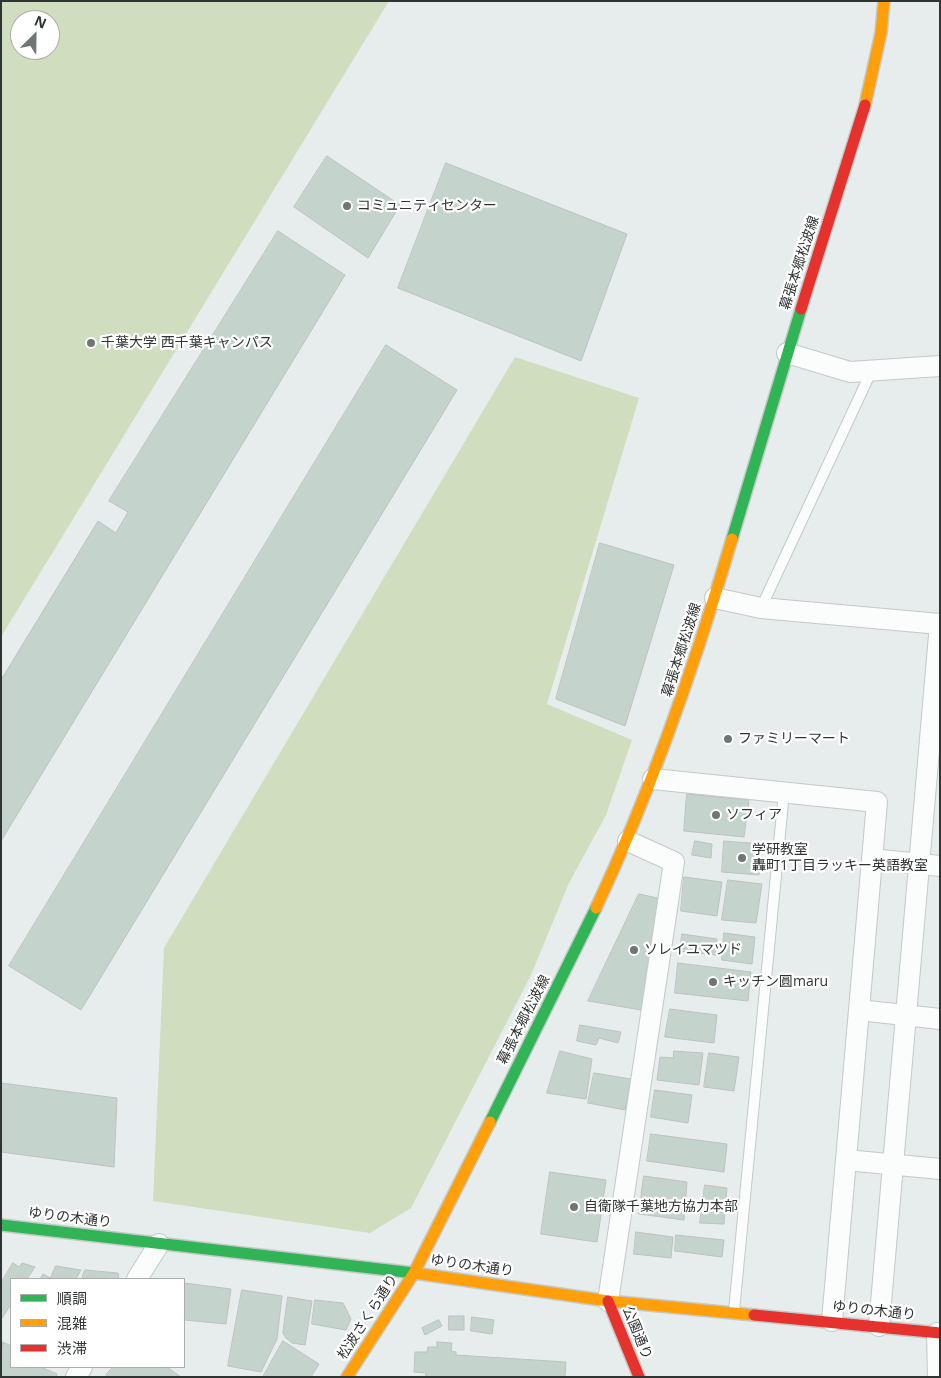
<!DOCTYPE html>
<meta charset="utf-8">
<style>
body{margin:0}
#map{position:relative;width:941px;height:1378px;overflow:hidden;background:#e7eded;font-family:"Open Sans","Noto Sans JP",sans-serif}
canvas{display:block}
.frame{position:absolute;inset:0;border:2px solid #303534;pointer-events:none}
.legend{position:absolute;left:10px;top:1278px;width:175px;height:90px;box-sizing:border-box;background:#fff;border:1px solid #acaeae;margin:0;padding:6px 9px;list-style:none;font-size:15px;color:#303534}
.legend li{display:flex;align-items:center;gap:10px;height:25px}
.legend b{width:25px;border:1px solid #acaeae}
.north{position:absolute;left:10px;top:10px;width:50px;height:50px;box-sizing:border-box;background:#fff;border:1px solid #acaeae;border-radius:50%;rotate:23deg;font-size:14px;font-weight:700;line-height:20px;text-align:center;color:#303534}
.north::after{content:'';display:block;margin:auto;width:18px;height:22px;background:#707575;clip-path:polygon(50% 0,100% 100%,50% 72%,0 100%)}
</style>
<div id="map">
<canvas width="941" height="1378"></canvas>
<div class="frame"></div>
<ul class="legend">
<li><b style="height:6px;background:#30b455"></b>順調</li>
<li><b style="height:6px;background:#ff9f0a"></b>混雑</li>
<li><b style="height:6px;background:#e5322d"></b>渋滞</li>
</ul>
<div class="north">N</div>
</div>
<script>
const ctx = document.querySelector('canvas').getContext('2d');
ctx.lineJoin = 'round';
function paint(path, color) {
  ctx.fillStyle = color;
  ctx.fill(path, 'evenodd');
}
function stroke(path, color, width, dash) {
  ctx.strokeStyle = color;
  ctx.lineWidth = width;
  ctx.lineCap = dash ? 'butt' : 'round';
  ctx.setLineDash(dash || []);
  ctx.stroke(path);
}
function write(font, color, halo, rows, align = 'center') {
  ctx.font = font + ' "Open Sans","Noto Sans JP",sans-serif';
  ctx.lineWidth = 4.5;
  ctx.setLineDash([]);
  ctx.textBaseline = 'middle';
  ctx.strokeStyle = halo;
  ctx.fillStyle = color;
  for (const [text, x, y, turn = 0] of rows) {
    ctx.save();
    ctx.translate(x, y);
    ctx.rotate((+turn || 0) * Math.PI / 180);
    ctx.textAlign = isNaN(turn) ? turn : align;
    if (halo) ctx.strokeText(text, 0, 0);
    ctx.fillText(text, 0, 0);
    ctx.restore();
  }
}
paint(new Path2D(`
 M 1,1 L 389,1 L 1,637 ZM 20,20 L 50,20 L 50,50 L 20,50 Z
 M 515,357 L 639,398 L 547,704 L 632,740 L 606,815 L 569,883 L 531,975 L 411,1208 L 370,1233 L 153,1201 L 164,948 Z`), '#d0ddbe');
const building = new Path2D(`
 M 327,156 L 400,205 L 368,258 L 294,207 Z
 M 446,163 L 627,234 L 581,361 L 398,288 Z
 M 278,231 L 345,275 L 1,841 L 1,680 L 98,521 L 116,533 L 128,512 L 109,501 Z
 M 386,345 L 457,390 L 81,1010 L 9,966 Z
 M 600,543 L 674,565 L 625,726 L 556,699 Z
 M 687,794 L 749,800 L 744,837 L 684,831 Z
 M 695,841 L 712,844 L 711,858 L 692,855 Z
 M 724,841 L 762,844 L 759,875 L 722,872 Z
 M 684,877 L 722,882 L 717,916 L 681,911 Z
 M 728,880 L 762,884 L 756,923 L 722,920 Z
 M 639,894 L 662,899 L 647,1011 L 588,1001 Z
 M 724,933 L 755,937 L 752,964 L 722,960 Z
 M 682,934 L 717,939 L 716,955 L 680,951 Z
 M 678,963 L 751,972 L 748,1001 L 675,993 Z
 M 670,1009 L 717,1015 L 714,1043 L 665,1037 Z
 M 580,1025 L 621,1032 L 618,1043 L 599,1038 L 596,1045 L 577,1041 Z
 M 560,1051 L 592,1059 L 586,1099 L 547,1093 Z
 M 674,1051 L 703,1053 L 699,1085 L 657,1080 L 660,1057 L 673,1058 Z
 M 709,1053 L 739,1057 L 734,1091 L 704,1087 Z
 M 594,1073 L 631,1079 L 625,1110 L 588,1103 Z
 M 1,1083 L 117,1098 L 114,1167 L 1,1152 Z
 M 655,1090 L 692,1095 L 688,1123 L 651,1117 Z
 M 651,1134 L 727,1144 L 724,1172 L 647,1161 Z
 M 550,1172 L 606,1180 L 597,1242 L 541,1234 Z
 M 644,1176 L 687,1182 L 684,1220 L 639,1214 Z
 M 705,1185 L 727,1188 L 724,1224 L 700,1223 Z
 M 636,1232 L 673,1237 L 671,1258 L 634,1254 Z
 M 676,1235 L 724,1240 L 722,1257 L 675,1251 Z
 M 13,1263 L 19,1267 L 22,1263 L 35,1267 L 27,1279 L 11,1279 L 11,1304 L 1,1320 L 1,1283 Z
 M 56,1266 L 81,1270 L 76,1279 L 40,1279 L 43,1274 L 50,1278 Z
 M 85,1270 L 118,1273 L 119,1279 L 82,1279 Z
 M 184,1283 L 231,1289 L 226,1324 L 184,1320 Z
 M 242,1290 L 282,1296 L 277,1339 L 261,1372 L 228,1366 Z
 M 288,1297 L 312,1301 L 305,1345 L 292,1343 L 286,1338 L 283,1333 Z
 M 315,1300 L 343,1303 L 351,1319 L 346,1330 L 312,1324 Z
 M 449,1316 L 464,1316 L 464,1330 L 449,1330 Z
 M 472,1317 L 494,1320 L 492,1334 L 471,1331 Z
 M 439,1320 L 442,1326 L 425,1335 L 422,1328 Z
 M 283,1341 L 319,1364 L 311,1377 L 263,1377 Z
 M 3,1342 L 11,1346 L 11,1367 L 41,1367 L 57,1374 L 56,1377 L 1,1377 Z
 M 437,1342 L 452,1343 L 451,1351 L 456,1352 L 456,1355 L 566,1362 L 565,1377 L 425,1377 L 426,1373 L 414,1372 L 415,1352 L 427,1352 L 428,1347 L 437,1347 Z
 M 113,1367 L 167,1367 L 181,1377 L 108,1377 L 106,1375 Z`);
paint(building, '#c4d4cc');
stroke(building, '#bdc1c0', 1);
const lane = new Path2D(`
 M 761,608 L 871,372
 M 734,1311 L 784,792`);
const street = new Path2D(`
 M 787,353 L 850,372 L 940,366
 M 715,598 L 761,608 L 940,624
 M 653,779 L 877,802 L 832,1321
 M 872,859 L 940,866
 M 859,1010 L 940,1019
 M 846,1160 L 940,1169
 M 137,1279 L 159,1244
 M 608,1301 L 674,862 L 628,841
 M 879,1326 L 940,624
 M 937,1333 L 938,1377
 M 76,1377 L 82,1367`);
const fast = new Path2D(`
 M 732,539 L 801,309
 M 490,1122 L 596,908
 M 1,1225 L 414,1273`);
const slow = new Path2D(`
 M 865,105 L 881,33 L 884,1
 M 596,908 C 652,789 695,665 732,539
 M 414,1273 L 608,1301 L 754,1315
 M 347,1377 L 414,1273 L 490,1122`);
const jam = new Path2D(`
 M 801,309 L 865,105
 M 608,1301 L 639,1377
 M 754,1315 L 940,1333`);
stroke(lane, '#c4c9c9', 12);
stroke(street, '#c4c9c9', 22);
stroke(fast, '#c4c9c9', 14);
stroke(slow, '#c4c9c9', 14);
stroke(jam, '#c4c9c9', 14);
stroke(lane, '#fbfcfc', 10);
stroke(street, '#fbfcfc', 20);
stroke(fast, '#30b455', 11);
stroke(slow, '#ff9f0a', 11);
stroke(jam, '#e5322d', 11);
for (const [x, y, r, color] of [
 [347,206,5,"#707575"],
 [91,343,5,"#707575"],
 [728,739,5,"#707575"],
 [716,815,5,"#707575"],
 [742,858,5,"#707575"],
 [634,950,5,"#707575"],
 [713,982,5,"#707575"],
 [574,1207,5,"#707575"]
]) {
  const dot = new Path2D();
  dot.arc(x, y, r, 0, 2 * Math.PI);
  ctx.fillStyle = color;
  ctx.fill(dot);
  stroke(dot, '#fff', 2);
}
write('14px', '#303534', '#fff', [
 ["コミュニティセンター",357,206],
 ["千葉大学 西千葉キャンパス",101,343],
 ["ファミリーマート",738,739],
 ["ソフィア",726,815],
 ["学研教室",752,850],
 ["轟町1丁目ラッキー英語教室",752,866],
 ["ソレイユマツド",644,950],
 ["キッチン圓maru",723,982],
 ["自衛隊千葉地方協力本部",584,1207]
], 'left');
write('14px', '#303534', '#fff', [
 ["幕張本郷松波線",800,263,-72],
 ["幕張本郷松波線",682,650,-72],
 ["幕張本郷松波線",524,1020,-63],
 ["ゆりの木通り",70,1218,7],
 ["ゆりの木通り",472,1266,8],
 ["ゆりの木通り",874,1311,6],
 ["松波さくら通り",368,1317,-57],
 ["公園通り",637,1333,68]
]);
</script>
